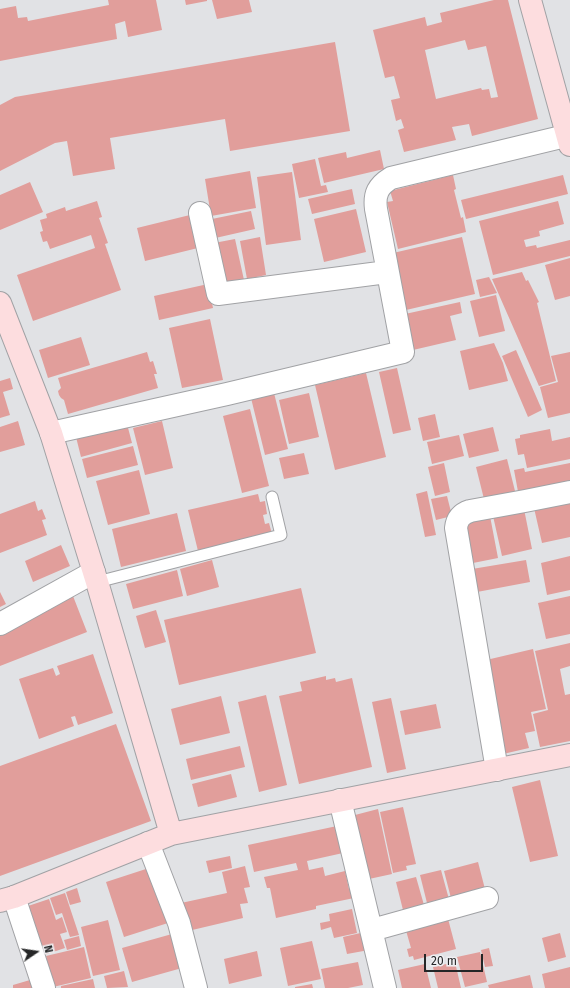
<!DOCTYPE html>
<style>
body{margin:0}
#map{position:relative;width:570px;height:988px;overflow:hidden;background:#e1e2e5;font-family:"Fira Sans",sans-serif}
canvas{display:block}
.north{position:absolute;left:16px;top:932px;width:40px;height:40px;-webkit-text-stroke:3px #efeff2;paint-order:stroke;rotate:77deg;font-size:11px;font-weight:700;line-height:16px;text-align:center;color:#252627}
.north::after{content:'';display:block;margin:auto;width:14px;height:18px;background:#252627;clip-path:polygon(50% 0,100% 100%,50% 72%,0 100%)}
.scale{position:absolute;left:424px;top:954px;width:59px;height:18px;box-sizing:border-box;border:2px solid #252627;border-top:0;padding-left:5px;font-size:12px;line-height:14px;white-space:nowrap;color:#252627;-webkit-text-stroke:3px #efeff2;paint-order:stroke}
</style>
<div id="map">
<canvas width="570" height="988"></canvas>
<div class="north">N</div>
<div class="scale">20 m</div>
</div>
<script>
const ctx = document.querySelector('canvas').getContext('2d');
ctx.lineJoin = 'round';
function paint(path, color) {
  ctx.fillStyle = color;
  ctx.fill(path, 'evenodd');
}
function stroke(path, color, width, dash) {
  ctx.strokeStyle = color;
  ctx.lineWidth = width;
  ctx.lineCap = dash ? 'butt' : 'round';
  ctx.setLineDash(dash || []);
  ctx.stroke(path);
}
paint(new Path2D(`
 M 108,0 L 156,0 L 162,30 L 128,37 L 125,21 L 115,24 L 117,39 L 0,61 L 0,9 L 16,6 L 18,18 L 27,17 L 28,21 L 109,5 Z
 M 185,0 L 207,0 L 207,1 L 186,5 Z
 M 212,0 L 249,0 L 252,12 L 217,19 Z
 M 494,0 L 508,0 L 538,119 L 472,136 L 469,124 L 452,127 L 456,140 L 404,152 L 398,130 L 404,128 L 401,119 L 396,121 L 391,100 L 400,98 L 394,76 L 385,78 L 373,30 L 425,17 L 427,26 L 442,22 L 440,13 ZM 465,40 L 468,50 L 486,46 L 498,97 L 491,98 L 489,89 L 482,90 L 481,88 L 436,99 L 425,50 Z
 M 335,42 L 350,131 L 230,151 L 225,119 L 110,138 L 115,169 L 73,176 L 67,141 L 55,143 L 0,171 L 0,105 L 15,97 Z
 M 380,150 L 384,169 L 324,183 L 318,158 L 346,152 L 347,158 Z
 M 315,159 L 321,186 L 326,185 L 328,192 L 299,198 L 292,164 Z
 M 250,171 L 256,208 L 211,216 L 205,179 Z
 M 292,172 L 301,240 L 266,245 L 257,177 Z
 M 453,175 L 456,189 L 454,190 L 461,218 L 463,217 L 466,232 L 398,249 L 387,202 L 393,201 L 390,191 Z
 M 563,175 L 568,194 L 466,219 L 461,200 Z
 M 30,182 L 43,212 L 0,230 L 0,195 Z
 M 352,189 L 355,204 L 312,214 L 308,199 Z
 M 97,201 L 102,217 L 99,218 L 108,243 L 105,244 L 121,290 L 33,321 L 17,275 L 95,248 L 91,235 L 50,249 L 47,241 L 43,242 L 40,232 L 43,231 L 40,220 L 47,218 L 46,214 L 65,207 L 66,211 Z
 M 558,201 L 564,224 L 539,231 L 540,236 L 524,240 L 526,247 L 536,245 L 537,248 L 570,240 L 570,256 L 493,275 L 479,221 Z
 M 356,209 L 366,252 L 324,262 L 314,219 Z
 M 251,211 L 255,229 L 211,239 L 207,220 Z
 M 194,214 L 202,247 L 145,261 L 137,228 Z
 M 260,237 L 266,275 L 247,279 L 240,241 Z
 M 462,237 L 475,294 L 406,310 L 393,253 Z
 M 235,239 L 244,280 L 223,284 L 214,243 Z
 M 570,258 L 570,296 L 555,300 L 545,265 Z
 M 522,272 L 526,281 L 528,280 L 539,302 L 537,303 L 556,381 L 539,386 L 492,279 Z
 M 489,277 L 497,293 L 480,297 L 476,280 Z
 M 208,284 L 213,308 L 159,320 L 154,296 Z
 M 496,295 L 505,331 L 479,337 L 470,301 Z
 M 460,302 L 462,313 L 450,316 L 456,340 L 413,350 L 405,314 Z
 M 210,319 L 223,380 L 182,388 L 169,328 Z
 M 81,337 L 90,365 L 48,378 L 39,350 Z
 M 494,343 L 503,363 L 508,381 L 469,390 L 460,351 Z
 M 516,350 L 542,410 L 528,417 L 502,356 Z
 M 147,352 L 150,362 L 153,361 L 157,374 L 154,374 L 158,388 L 68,414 L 64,400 L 61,398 L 59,395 L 58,391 L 61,388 L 58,378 Z
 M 570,352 L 570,413 L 548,418 L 540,387 L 558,382 L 551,356 Z
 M 397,368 L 411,430 L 393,434 L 379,372 Z
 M 366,373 L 386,457 L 335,470 L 315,385 Z
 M 10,378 L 13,389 L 3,392 L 10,415 L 0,418 L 0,381 Z
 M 274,393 L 288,449 L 265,455 L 251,398 Z
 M 309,393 L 319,437 L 289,444 L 279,400 Z
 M 250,409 L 269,486 L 242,493 L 223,416 Z
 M 435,414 L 440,437 L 423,441 L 418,418 Z
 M 18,421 L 25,445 L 0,452 L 0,427 Z
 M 162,421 L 173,468 L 145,475 L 133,428 Z
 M 127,424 L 132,443 L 81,457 L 76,437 Z
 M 493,427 L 499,451 L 469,458 L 463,434 Z
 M 550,429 L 552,441 L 570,437 L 570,459 L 527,468 L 524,454 L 518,455 L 515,439 L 520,438 L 520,435 Z
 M 459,435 L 464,456 L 432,464 L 427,442 Z
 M 133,446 L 138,465 L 87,478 L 82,459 Z
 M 304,453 L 309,474 L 284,479 L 279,458 Z
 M 507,459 L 516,495 L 485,503 L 476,467 Z
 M 444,463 L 450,492 L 435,496 L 428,467 Z
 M 570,463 L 570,487 L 519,497 L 514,470 L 524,468 L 525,472 Z
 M 139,470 L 150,514 L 108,525 L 96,481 Z
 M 427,491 L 436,535 L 425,537 L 416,494 Z
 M 258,494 L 260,502 L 265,501 L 267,514 L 263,515 L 265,524 L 269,523 L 272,534 L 198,551 L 188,510 Z
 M 447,496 L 452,516 L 436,520 L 431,499 Z
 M 570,500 L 570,537 L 542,543 L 534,508 Z
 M 35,501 L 38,511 L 42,509 L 46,519 L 42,520 L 47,535 L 0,553 L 0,514 Z
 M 524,509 L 532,549 L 502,556 L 493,516 Z
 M 177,513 L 186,551 L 121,567 L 112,529 Z
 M 490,516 L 498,558 L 473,563 L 464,521 Z
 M 61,545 L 70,566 L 33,582 L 25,561 Z
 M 570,556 L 570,590 L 547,595 L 541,563 Z
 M 212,560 L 219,587 L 187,596 L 180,569 Z
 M 526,560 L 530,582 L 477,592 L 472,569 Z
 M 177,570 L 183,596 L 133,609 L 126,584 Z
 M 301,588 L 316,653 L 179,685 L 164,620 Z
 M 0,592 L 6,604 L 0,607 Z
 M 73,596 L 87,632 L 0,666 L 0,636 L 45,608 Z
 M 570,596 L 570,634 L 546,639 L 538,603 Z
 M 156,610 L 166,642 L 145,648 L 136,616 Z
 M 570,643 L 570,666 L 560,669 L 565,695 L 570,694 L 570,741 L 540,747 L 533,714 L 548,710 L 535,651 Z
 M 533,649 L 546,709 L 531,712 L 535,731 L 525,733 L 529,748 L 503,754 L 482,661 Z
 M 93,654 L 113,713 L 78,725 L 75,716 L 71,717 L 74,726 L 39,739 L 19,679 L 53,668 L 56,676 L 60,674 L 57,666 Z
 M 326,676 L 326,680 L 335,678 L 336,682 L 352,678 L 372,767 L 299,784 L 279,696 L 302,691 L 300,682 Z
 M 266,695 L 287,785 L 259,792 L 238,702 Z
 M 221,696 L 230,733 L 180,745 L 171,709 Z
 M 391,698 L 406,769 L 387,773 L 372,702 Z
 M 436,704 L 441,728 L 405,735 L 400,711 Z
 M 116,724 L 151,821 L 0,876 L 0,766 Z
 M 240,746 L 245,767 L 191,780 L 186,759 Z
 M 231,774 L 237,797 L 198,807 L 192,784 Z
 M 540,780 L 558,856 L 530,862 L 512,787 Z
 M 403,807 L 416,864 L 406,866 L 407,870 L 393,873 L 380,812 Z
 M 378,809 L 392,874 L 369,879 L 355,815 Z
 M 337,826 L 343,853 L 307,861 L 309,870 L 323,867 L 325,876 L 345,871 L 349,889 L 353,888 L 354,898 L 316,906 L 316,909 L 276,918 L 270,888 L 267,888 L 264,877 L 298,870 L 296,863 L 254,872 L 248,845 Z
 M 230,856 L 232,868 L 209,873 L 206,861 Z
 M 478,862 L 486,893 L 452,902 L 444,871 Z
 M 245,866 L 250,887 L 244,888 L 248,903 L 240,904 L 243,918 L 188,931 L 181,903 L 227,893 L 222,872 Z
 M 149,868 L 168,923 L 124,937 L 106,882 Z
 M 441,870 L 450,903 L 429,911 L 420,875 Z
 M 416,877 L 426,912 L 405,918 L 396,882 Z
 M 77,888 L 81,902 L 70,905 L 66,892 Z
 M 65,893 L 79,935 L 70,937 L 62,913 L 56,915 L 50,898 Z
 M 49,899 L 56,920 L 62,917 L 67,932 L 60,934 L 65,948 L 41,956 L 25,907 Z
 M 352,909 L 357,933 L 334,938 L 331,927 L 321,930 L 320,923 L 330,921 L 329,914 Z
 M 447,915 L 456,949 L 414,960 L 413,956 L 409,957 L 407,949 L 411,948 L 405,927 Z
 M 108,920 L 120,970 L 93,976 L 81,927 Z
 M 365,932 L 369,950 L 347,954 L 343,937 Z
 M 560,933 L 566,957 L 548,962 L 542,938 Z
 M 172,934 L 182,968 L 132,982 L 122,948 Z
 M 79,936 L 81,946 L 67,950 L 64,940 Z
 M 312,941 L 321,979 L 288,986 L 280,948 Z
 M 84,947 L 91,978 L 53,987 L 46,956 Z
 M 489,948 L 493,966 L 485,967 L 481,950 Z
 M 257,951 L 262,976 L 229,984 L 224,959 Z
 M 480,952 L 487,982 L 465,987 L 457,957 Z
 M 358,962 L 363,985 L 348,988 L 325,988 L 321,969 Z
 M 455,962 L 461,988 L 438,988 L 433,967 Z
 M 425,964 L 431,988 L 402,988 L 398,970 Z
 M 570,967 L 570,988 L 545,988 L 542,974 Z
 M 124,971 L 128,987 L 107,988 L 104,976 Z
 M 530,975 L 533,988 L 489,988 L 488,985 Z
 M 93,979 L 95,988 L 61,988 L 61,986 Z
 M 30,980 L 33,988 L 13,988 L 13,985 Z
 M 312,984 L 313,988 L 295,988 L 295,987 Z`), '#e19e9b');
const lane = new Path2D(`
 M 97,582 L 281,535 L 272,497`);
const street = new Path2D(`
 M 200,213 L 218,294 L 387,272
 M 51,433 L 227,394 L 403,352 L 376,209 C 374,194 378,186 391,178 L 570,135
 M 0,624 L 94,572
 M 497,770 L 456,528 C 457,519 461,514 470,511 L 525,501 L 570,492
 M 340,800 L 385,988
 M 148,843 L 179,923 L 196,988
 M 14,897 L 44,988
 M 372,930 L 487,898`);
const secondary = new Path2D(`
 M 530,0 L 570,145
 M 0,303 L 51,433 L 97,582 L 171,834
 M 0,901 L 14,897 L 171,834 L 570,755`);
stroke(lane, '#a1a2a5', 13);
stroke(street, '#a1a2a5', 24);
stroke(secondary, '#a1a2a5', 24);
stroke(lane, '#fff', 11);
stroke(street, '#fff', 22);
stroke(secondary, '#fddddf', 22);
</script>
